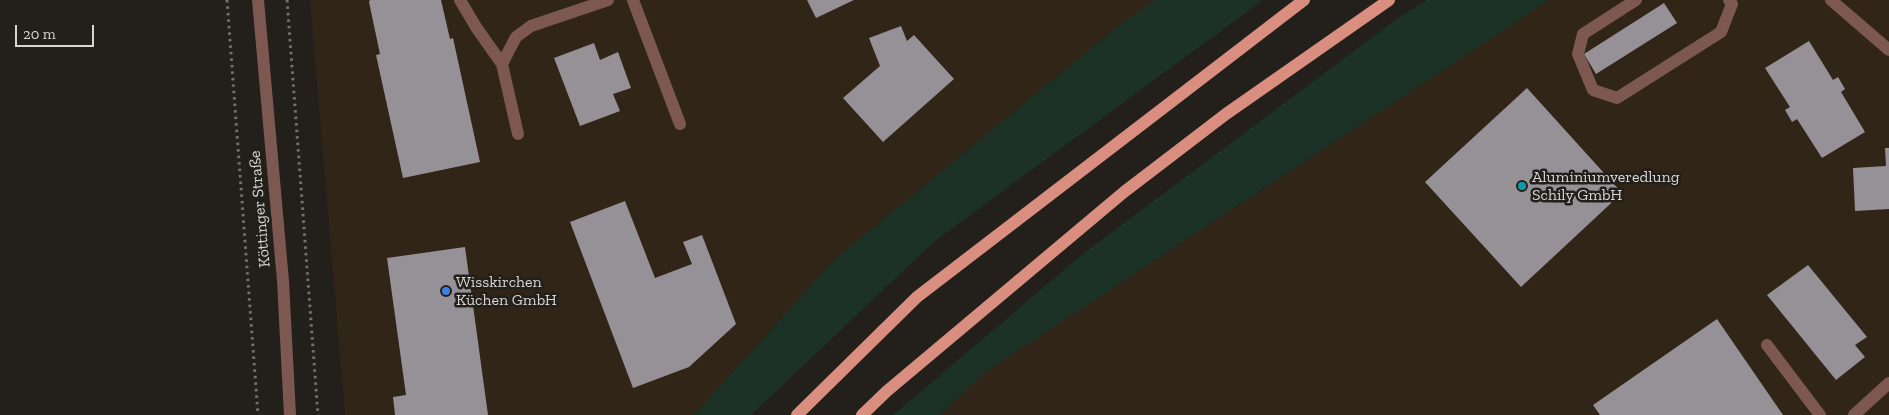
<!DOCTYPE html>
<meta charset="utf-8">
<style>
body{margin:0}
#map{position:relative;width:1889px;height:415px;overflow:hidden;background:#231f1b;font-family:"Zilla Slab",serif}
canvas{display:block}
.scale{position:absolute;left:15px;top:25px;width:79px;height:22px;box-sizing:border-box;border:2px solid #d8d5d2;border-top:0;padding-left:6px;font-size:15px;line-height:18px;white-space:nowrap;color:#d8d5d2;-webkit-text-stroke:4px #231f1b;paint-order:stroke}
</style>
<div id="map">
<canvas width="1889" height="415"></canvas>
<div class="scale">20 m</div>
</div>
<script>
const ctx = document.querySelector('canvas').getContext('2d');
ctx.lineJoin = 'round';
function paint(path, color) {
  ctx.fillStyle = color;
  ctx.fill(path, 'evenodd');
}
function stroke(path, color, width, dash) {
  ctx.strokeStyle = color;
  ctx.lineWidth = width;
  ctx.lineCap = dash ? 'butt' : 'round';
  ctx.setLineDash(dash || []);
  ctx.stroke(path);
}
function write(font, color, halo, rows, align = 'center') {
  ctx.font = font + ' "Zilla Slab",serif';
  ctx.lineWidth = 5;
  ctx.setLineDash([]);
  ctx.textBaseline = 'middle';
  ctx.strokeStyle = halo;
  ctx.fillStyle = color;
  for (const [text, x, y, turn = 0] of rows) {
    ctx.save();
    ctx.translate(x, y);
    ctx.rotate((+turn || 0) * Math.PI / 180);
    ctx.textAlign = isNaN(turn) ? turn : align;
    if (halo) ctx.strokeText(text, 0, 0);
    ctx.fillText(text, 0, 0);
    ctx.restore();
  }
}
paint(new Path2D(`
 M 310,0 L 1155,0 L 1123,22 L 834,260 L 694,415 L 345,415 Z
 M 1549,0 L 1889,0 L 1889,415 L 940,415 L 984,373 Z`), '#302516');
paint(new Path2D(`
 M 1155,0 L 1263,0 L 935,241 L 751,415 L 694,415 L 834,260 L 1123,22 Z
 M 1427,0 L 1549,0 L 984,373 L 940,415 L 893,415 L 1084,253 L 1399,17 Z`), '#1d3227');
paint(new Path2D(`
 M 370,0 L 441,0 L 450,39 L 453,38 L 480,162 L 403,178 L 376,55 L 380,54 L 369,2 Z
 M 807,0 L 854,0 L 816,18 Z
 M 1664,3 L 1677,23 L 1596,74 L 1584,54 Z
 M 901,26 L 907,41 L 914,35 L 954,79 L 883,142 L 843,98 L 880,66 L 869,38 Z
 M 1809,41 L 1833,80 L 1838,77 L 1845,89 L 1841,92 L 1865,132 L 1822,158 L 1797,119 L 1792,122 L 1785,110 L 1790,107 L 1765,68 Z
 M 594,43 L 600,60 L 618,52 L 631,88 L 613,94 L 620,111 L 580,126 L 554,58 Z
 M 1527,88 L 1622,193 L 1521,287 L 1425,182 Z
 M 1885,148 L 1889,148 L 1889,209 L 1855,211 L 1853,168 L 1886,166 Z
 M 625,201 L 655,278 L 692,264 L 683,242 L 702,235 L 736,324 L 689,367 L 633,388 L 570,222 Z
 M 465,247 L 488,415 L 395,415 L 393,397 L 406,395 L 387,258 Z
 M 1808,265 L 1867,337 L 1855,345 L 1865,357 L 1836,380 L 1767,295 Z
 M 1717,319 L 1783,415 L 1600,415 L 1593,405 Z`), '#969197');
stroke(new Path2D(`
 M 227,0 L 258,415
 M 287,0 L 318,415`), '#74706d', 3, [2.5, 4]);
stroke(new Path2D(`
 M 258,0 L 283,281 L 290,415
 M 460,0 L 476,27 L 502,64
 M 633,0 L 680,124
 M 1636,0 L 1583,34 L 1578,54 L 1593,90 L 1617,98 L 1721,32 L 1732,4 L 1729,0
 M 1831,0 L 1889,50
 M 518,134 L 502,64 L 516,37 L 531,26 L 608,0
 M 1767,345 L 1820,415
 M 1854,415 L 1889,383`), '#7c5851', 12);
stroke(new Path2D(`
 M 797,415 L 917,297 L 1304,0
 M 862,415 L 887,391 L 1124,192 L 1226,114 L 1389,0`), '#d98e80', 12);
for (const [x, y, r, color] of [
 [1522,186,5,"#0f9aa8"],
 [446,291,5,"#3f7fe0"]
]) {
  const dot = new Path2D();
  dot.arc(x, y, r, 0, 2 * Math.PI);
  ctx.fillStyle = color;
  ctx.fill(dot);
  stroke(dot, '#231f1b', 2);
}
write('16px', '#d8d5d2', '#231f1b', [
 ["Aluminiumveredlung",1532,177],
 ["Schily GmbH",1532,195],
 ["Wisskirchen",456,282],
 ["Küchen GmbH",456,300]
], 'left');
write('16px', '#d8d5d2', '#231f1b', [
 ["Köttinger Straße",260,209,-95]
]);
</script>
